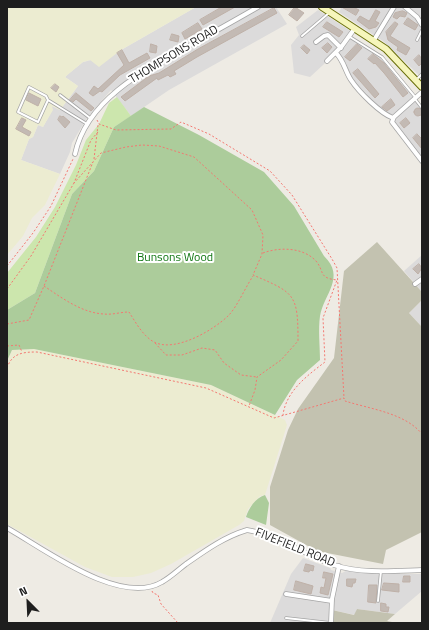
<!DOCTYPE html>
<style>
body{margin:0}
#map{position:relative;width:429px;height:630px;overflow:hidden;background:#eeebe4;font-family:"Titillium Web",sans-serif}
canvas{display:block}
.frame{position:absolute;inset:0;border:8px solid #1e1e1e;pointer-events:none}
.north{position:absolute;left:8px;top:582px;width:40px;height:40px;-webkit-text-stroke:3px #fff;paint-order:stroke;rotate:336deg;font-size:11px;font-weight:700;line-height:16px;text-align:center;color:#1e1e1e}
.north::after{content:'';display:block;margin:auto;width:14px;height:18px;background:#1e1e1e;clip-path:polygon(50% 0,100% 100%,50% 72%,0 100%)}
</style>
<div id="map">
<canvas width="429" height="630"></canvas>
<div class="frame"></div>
<div class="north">N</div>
</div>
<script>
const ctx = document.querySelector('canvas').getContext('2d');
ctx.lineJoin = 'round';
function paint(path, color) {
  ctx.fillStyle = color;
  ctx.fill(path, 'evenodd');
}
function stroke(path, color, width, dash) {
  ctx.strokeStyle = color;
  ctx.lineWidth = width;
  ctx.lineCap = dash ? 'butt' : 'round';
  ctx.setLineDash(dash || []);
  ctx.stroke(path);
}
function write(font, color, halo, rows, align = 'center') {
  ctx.font = font + ' "Titillium Web",sans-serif';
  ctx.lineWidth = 4;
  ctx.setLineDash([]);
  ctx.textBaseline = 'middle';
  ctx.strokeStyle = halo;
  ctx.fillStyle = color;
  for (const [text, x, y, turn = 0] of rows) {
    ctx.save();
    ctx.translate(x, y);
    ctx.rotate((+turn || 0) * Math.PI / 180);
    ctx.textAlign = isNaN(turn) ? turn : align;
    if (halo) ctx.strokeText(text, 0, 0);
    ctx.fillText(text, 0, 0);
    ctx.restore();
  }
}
paint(new Path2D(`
 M 196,7 L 276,7 L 287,24 L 169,90 L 131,116 L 111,90 L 87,118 L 72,143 L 70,152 L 60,174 L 21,160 L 29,139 L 33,137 L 38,125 L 43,127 L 52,110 L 52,106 L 60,110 L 78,86 L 65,77 L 68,74 L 83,62 L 114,54 Z
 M 342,7 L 422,7 L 422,78 L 383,41 L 339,12 Z
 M 318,10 L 352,32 L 350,36 L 382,57 L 416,98 L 422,108 L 422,161 L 393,124 L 392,118 L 388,116 L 354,84 L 336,53 L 310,77 L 294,73 L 291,45 L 299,35 L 296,27 Z
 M 422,255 L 422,292 L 404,271 Z
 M 422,300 L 422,327 L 409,313 Z
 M 303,558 L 330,568 L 331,570 L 342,573 L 348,570 L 400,573 L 400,574 L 422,574 L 422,591 L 395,614 L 357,609 L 355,615 L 332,610 L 331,623 L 270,623 L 291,574 Z`), '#dcdbdb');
paint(new Path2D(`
 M 377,242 L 422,292 L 422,300 L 409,313 L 422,327 L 422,532 L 386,550 L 383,564 L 317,551 L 270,525 L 270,487 L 288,430 L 298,409 L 334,358 L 344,271 Z
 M 357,609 L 395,614 L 387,621 L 397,623 L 331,623 L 332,610 L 354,615 Z`), '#c3c2b0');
paint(new Path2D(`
 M 7,7 L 196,7 L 121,50 L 99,67 L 90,60 L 83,62 L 65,77 L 78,86 L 60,110 L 52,106 L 53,110 L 43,127 L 38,125 L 33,137 L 29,139 L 21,160 L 60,174 L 45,205 L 32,218 L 23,236 L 7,255 Z
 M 34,349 L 211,385 L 285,420 L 287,425 L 265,495 L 260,496 L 248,509 L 244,521 L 239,525 L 171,564 L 151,573 L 133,577 L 112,577 L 85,567 L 7,524 L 7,361 L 12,350 Z`), '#ececd1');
paint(new Path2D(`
 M 117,97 L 131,116 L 114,127 L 94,171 L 72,194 L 35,293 L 7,310 L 7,273 L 36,237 L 55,207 L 76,165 L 86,140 L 99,124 L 109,103 Z`), '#cce6ad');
paint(new Path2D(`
 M 144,107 L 199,135 L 264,172 L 294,206 L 324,256 C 346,277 324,294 320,316 C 318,330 320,346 320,360 L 297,380 L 275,415 L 211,385 L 34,349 L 12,350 L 7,361 L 7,310 L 35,293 L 72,194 L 94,171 L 114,127 Z
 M 265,495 L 269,503 L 266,525 L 246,517 C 249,508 255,498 265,495 Z`), '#accc9b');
const building = new Path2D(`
 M 222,7 L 235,7 L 203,25 L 200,20 Z
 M 295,7 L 304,13 L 297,21 L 289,15 Z
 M 342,7 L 353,7 L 359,10 L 356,15 Z
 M 274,8 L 277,13 L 197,57 L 174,71 L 176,74 L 170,77 L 168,75 L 158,80 L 157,78 L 125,101 L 121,97 L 149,76 L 159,73 L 198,49 Z
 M 376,10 L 380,12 L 375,21 L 379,23 L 376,27 L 369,29 L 357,20 L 360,16 L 369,21 Z
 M 403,11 L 407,13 L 405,17 L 400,16 L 397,19 L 393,17 L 395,13 Z
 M 408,18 L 418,25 L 415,30 L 404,24 Z
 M 327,22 L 343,32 L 339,37 L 323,27 Z
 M 395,22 L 398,24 L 390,36 L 410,48 L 406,55 L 397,50 L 398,47 L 388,40 L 386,32 Z
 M 198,23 L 202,29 L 185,39 L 182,33 Z
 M 172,34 L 179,36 L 178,42 L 170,40 Z
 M 328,43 L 332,47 L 327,53 L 322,48 Z
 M 151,44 L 157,46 L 156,53 L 150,52 Z
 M 357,44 L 362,48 L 350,61 L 345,57 Z
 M 304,45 L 310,50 L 307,54 L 301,48 Z
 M 122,50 L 129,63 L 147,53 L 150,58 L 120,75 L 102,92 L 100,91 L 93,96 L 89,93 L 94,86 L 98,89 L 124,65 L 117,53 Z
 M 373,54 L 384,63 L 408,93 L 403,97 L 384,73 L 375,63 L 374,64 L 368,59 Z
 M 419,55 L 422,59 L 422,63 L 419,66 L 414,60 Z
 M 358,69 L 379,94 L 375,98 L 353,73 Z
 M 55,84 L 59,87 L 56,92 L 51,88 Z
 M 29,93 L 41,99 L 38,106 L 26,100 Z
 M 76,93 L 94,108 L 91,111 L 76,99 L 73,102 L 70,100 Z
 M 391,99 L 395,105 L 387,111 L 382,107 Z
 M414 112a4 4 0 1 1 8 0a4 4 0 1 1-8 0Z
 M 60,116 L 62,117 L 63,116 L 70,122 L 65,128 L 58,120 Z
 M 22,118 L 26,120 L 22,127 L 31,132 L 29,136 L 16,129 Z
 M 406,118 L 410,123 L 404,128 L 400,123 Z
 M 417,134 L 422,139 L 422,149 L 413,138 Z
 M 419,264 L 422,268 L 418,274 L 413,269 Z
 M 306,564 L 314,566 L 313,571 L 310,570 L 309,572 L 304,571 Z
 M 324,572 L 333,574 L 328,595 L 320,593 L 321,587 L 324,588 L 326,578 L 323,578 Z
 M 404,576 L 410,576 L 410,582 L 403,582 Z
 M 347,579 L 356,579 L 355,583 L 353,583 L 352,587 L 347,586 Z
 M 296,581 L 313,586 L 311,594 L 294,590 Z
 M 384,583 L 399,584 L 399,592 L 382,590 Z
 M 369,585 L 377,585 L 376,603 L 368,602 Z
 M 381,603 L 386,604 L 386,607 L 389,607 L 388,612 L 381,611 Z`);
paint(building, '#c3bab4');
stroke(building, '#bfb1a8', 1);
const lane = new Path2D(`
 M 302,36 L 329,13
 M 350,37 L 382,57 L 416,98
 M 417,40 L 422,30
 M 417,79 L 422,74
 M 60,95 L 90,118
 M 415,99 L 422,108
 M 48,100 L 46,96 L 29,87 L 18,112 L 38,122 L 48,100 L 87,124
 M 378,601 L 381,571
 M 286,618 L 331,623`);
const street = new Path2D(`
 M 405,7 L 417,17 L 422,25
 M 374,40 L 394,7
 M 316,42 L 324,36 L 328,35 L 341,48
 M 336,53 C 344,61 345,71 351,80 C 359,92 380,113 393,118
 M 327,61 L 342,46 L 355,28
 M 422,92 L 394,117 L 392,122 L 422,161
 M 75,154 C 87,98 148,68 194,43 C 216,31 237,19 258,7
 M 415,284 L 422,279
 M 7,528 C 43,548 120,607 162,582 C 171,577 178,570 186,564 C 206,550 224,537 247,530 C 278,535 304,555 334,565 C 361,574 394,571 422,570
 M 286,594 L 332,601
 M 331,623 L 332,599 L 339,566`);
const secondary = new Path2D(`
 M 322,7 L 386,49 L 422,87`);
stroke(lane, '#a5a5a5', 3.5);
stroke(street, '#a5a5a5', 5.5);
stroke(secondary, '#6a700a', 8);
stroke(new Path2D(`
 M 97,120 L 99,124 L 116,130 L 171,129 L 181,122 L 209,134 L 270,171 L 292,195 L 332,259 L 337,268 L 344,398
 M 98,132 L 91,140 L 74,183 L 101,153 L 126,147 L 142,145 L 159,146 L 194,157 L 252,210 L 263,235 L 262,254 L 253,275 C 295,293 298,294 298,341 L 281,360 L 257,377 L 255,390 L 249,406
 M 94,159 L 98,125
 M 263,253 C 279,247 303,247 316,261 C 325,272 318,278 337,280 L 323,318 L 325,362 C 308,375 286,391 283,415
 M 7,266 L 33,233 L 51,206 L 73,159
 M 44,286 C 62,298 82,313 104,314 C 112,315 121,312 129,312 C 136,323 143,336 154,342 C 175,353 214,330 229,315 C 238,305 245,288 253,276
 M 7,289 L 31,256 L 74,183
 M 7,324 L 29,320 L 44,286 L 93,162
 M 155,343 L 166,355 L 182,355 L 202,348 L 215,350 L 224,363 L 241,375 L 257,377
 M 7,346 L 19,345 L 22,352
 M 7,368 C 12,353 23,352 37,352 L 206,388 L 274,418 L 344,398 L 345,401 C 370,409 405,413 422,434
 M 152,591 L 153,593 L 158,595 L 161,604 L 178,623`), '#f37871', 1, [2, 2]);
stroke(lane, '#fff', 2);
stroke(street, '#fff', 4);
stroke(secondary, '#f6f6bb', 6);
write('12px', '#1e1e1e', '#fff', [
 ["THOMPSONS ROAD",174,55,-31],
 ["FIVEFIELD ROAD",295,548,22]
]);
write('12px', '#117714', '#fff', [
 ["Bunsons Wood",175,258]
]);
</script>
